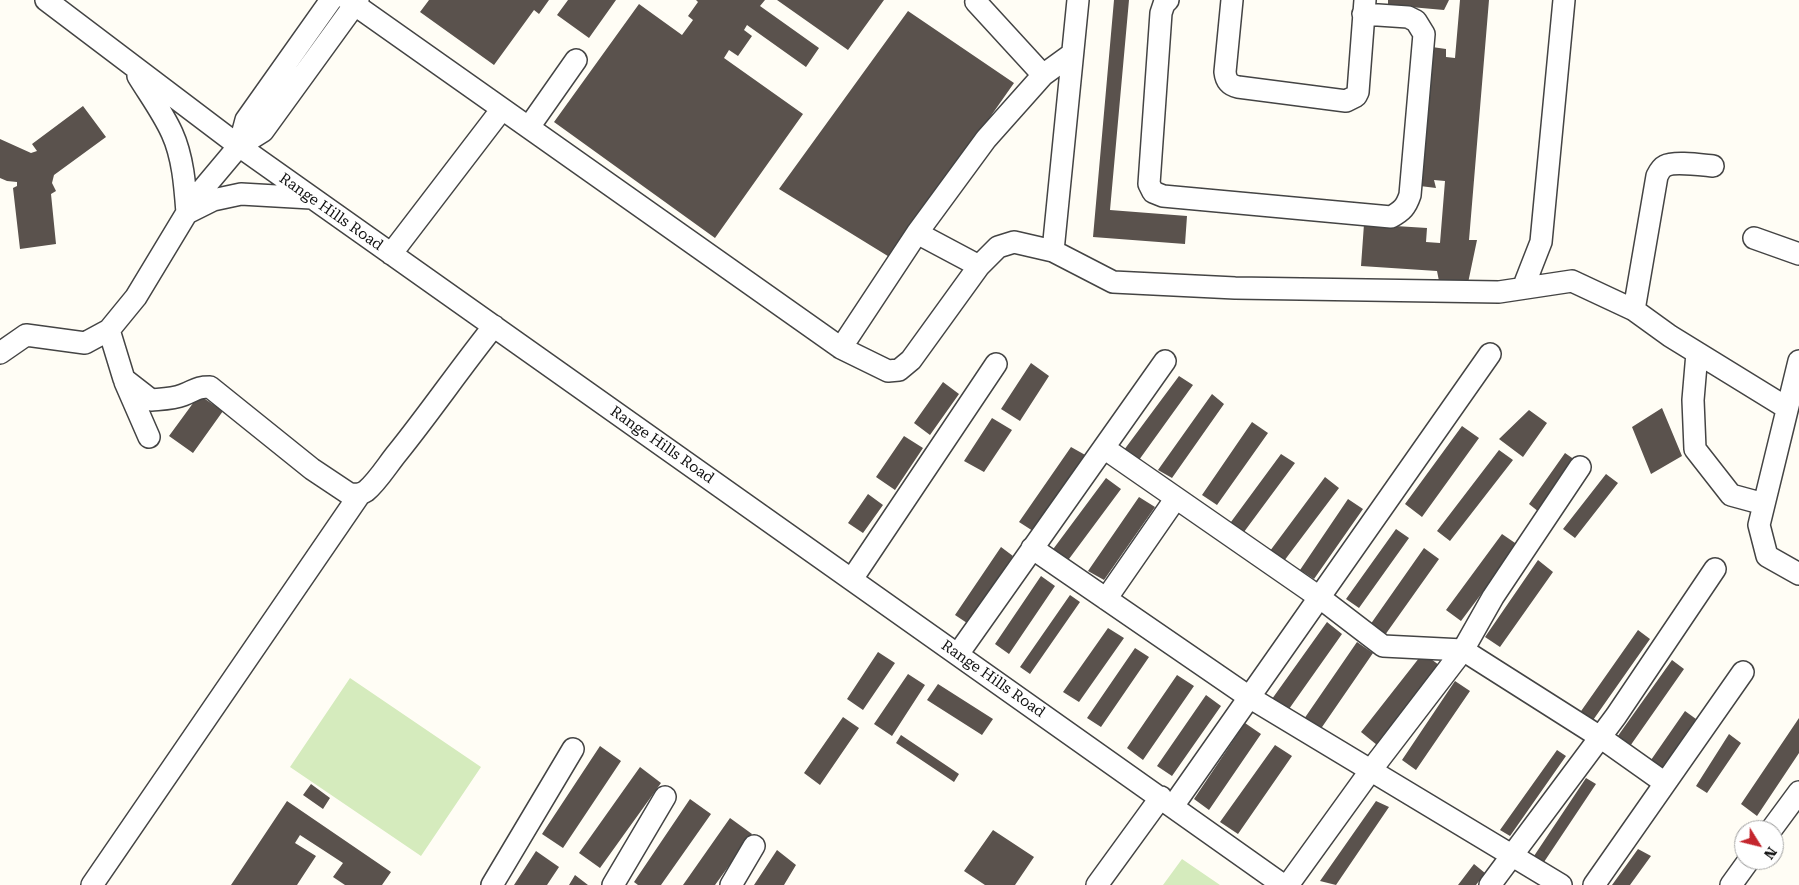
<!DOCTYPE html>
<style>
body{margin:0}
#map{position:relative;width:1799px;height:885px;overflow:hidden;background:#fffdf5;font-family:"Roboto Serif",serif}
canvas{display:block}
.north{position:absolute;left:1734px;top:820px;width:50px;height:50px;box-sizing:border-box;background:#fff;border:1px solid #a0a0a0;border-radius:50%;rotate:126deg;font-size:14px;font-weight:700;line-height:20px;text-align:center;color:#111}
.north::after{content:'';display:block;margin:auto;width:18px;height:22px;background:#c4262e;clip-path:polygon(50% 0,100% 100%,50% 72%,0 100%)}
</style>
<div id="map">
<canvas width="1799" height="885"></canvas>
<div class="north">N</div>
</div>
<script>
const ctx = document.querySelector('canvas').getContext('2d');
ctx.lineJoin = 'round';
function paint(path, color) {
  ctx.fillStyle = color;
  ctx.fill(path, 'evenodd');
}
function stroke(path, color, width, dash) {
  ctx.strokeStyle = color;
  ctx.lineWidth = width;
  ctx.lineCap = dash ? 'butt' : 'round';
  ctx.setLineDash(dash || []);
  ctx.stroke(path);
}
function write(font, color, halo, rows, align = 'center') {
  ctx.font = font + ' "Roboto Serif",serif';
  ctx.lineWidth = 5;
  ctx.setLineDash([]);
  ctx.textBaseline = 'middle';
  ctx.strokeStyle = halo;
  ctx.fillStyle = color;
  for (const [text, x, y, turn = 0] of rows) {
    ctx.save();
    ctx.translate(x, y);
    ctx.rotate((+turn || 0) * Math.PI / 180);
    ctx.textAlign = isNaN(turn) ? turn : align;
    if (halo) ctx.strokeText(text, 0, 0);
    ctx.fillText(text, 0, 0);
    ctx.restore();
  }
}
paint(new Path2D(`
 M 350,678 L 481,767 L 421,856 L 290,767 Z
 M 1182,859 L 1220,885 L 1163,885 Z`), '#d5ebbd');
paint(new Path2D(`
 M 429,0 L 549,0 L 539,14 L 534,10 L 494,65 L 420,12 Z
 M 568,0 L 616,0 L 589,38 L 557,15 Z
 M 696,0 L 765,0 L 760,6 L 819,48 L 806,67 L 747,25 L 744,30 L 752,36 L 738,56 L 729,50 L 724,58 L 803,114 L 715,238 L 554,122 L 639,4 L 682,35 L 693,20 L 688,16 L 698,2 Z
 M 777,0 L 884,0 L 848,50 Z
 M 1114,0 L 1129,0 L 1110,210 L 1187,216 L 1185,244 L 1093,237 Z
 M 1388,0 L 1449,0 L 1444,10 L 1388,5 Z
 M 1460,0 L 1489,0 L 1469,240 L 1477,240 L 1468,283 L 1439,281 L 1437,271 L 1361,266 L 1364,224 L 1427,228 L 1426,242 L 1440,243 L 1445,181 L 1434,180 L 1436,188 L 1420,186 L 1432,47 L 1446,49 L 1446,57 L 1455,58 Z
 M 908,11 L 1014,83 L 891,258 L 779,189 Z
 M 83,106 L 106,137 L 54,175 L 52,183 L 56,191 L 51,194 L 56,244 L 20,249 L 13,188 L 17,186 L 17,182 L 7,181 L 0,178 L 0,139 L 31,153 L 37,151 L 32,144 Z
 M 1031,363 L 1049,376 L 1020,421 L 1001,409 Z
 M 1179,376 L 1193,385 L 1139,460 L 1124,450 Z
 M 943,382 L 959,394 L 930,435 L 914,423 Z
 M 1212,394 L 1224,404 L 1172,478 L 1158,470 Z
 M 199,395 L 223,411 L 193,453 L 169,436 Z
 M 1662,408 L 1682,456 L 1651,474 L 1632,427 Z
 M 1529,410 L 1547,423 L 1523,457 L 1499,439 Z
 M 992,418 L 1012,430 L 984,472 L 964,461 Z
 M 1252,422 L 1268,433 L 1217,505 L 1202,495 Z
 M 1462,426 L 1479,438 L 1422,517 L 1405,504 Z
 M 904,436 L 923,448 L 895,490 L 876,477 Z
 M 1071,447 L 1087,456 L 1033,531 L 1019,522 Z
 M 1499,450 L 1513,460 L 1450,541 L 1437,531 Z
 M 1565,453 L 1575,460 L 1539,512 L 1529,504 Z
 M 1281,454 L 1295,463 L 1241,536 L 1228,526 Z
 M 1606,474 L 1618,483 L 1575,538 L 1563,529 Z
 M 1325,477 L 1339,488 L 1284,561 L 1270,551 Z
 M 1106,478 L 1121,489 L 1066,563 L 1051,552 Z
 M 868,494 L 883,505 L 863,533 L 848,523 Z
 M 1139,497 L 1155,507 L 1104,580 L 1088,571 Z
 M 1348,499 L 1363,509 L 1314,579 L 1300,570 Z
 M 1396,529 L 1409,538 L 1359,608 L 1346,599 Z
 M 1502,534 L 1518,545 L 1461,621 L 1446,610 Z
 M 1001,547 L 1013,556 L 967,623 L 955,615 Z
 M 1424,548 L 1439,559 L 1385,635 L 1370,625 Z
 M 1538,560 L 1553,572 L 1500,647 L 1485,637 Z
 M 1041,576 L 1055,586 L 1009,654 L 995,644 Z
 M 1070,595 L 1080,602 L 1030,674 L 1020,667 Z
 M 1327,622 L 1342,634 L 1289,709 L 1272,699 Z
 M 1108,628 L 1124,638 L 1079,702 L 1063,692 Z
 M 1638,630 L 1650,639 L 1591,723 L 1579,714 Z
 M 1357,642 L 1373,653 L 1320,730 L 1304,719 Z
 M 1135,648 L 1149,657 L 1101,727 L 1087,718 Z
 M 878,652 L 895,663 L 863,710 L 847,699 Z
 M 1423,653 L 1439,665 L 1377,745 L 1361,732 Z
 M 1672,660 L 1684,669 L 1628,749 L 1615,740 Z
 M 908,674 L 925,685 L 892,736 L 874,724 Z
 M 1177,675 L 1194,686 L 1143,760 L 1127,748 Z
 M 1455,681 L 1470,691 L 1416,770 L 1402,760 Z
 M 938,684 L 993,719 L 982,735 L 927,700 Z
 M 1206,695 L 1221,706 L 1172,776 L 1157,766 Z
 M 1685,711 L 1696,719 L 1662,768 L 1651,760 Z
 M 843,717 L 859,728 L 820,785 L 804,773 Z
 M 1799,718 L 1799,753 L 1757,816 L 1741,804 Z
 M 1245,723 L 1261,734 L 1209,810 L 1194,799 Z
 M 1729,734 L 1741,743 L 1707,793 L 1696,786 Z
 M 901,735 L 959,774 L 954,782 L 896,743 Z
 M 1275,745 L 1292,756 L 1238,834 L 1220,822 Z
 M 600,746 L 621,761 L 563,848 L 542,834 Z
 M 1557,750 L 1566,756 L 1510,836 L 1500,830 Z
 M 640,767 L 661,783 L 600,868 L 579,853 Z
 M 1586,778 L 1596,784 L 1544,862 L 1534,856 Z
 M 311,784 L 330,798 L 323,809 L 303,795 Z
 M 690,799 L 711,814 L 661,885 L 638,885 L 634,882 Z
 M 287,801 L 391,872 L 382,885 L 345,885 L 333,877 L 343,863 L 300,835 L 295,843 L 316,856 L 297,885 L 231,885 Z
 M 1376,801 L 1389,807 L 1336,885 L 1320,881 Z
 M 730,818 L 752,834 L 715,885 L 683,885 Z
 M 993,830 L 1034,857 L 1015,885 L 985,885 L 964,871 Z
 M 1638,849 L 1651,856 L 1630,885 L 1612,885 Z
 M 777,850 L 796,865 L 784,885 L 754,885 Z
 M 536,851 L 559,867 L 547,885 L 514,885 Z
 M 1474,864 L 1485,873 L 1476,885 L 1458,885 Z
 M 575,875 L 588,885 L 569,885 Z`), '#5a524d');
const minor = new Path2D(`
 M 46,0 L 239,146 L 1283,885
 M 348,0 L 841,348
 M 977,0 L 976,2 L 1043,75
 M 1078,0 L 1053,251 L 1113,282 L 1235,288 L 1499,292 L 1572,281 L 1634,310 L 1670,336 L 1787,408
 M 1168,0 L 1164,4 L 1161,13 L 1149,184 L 1153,192 L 1163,196 L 1391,217 C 1402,211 1406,207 1410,195 L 1424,34 L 1416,21 L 1408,17 L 1363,14
 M 1232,0 L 1225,72 C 1226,81 1229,85 1238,87 L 1346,101 L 1356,96 L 1358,92 L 1365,0
 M 138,76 C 149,94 163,113 172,133 C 183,157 185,186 187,213 L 213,200 L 241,194 L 311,198
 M 529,127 L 576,60
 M 239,146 L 246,120 L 331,0
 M 917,233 L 979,266
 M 1754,238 L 1799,254
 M 1053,251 L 1014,242 L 998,247 L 979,266 L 911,360 L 899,370 L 888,371 L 841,348 L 917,233 L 986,139 L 1043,75 L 1072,54
 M 391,254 L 502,109
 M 1523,288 L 1541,242 L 1564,0
 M 1634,310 L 1657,176 C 1659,172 1661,168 1665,166 C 1674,161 1702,165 1713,166
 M 109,330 L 124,379 L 151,400 C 162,399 173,399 183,395 C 196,390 196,387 210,387 L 312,469 L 348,493 C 355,495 360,495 366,491 C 378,481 388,464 398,452 C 431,411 461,367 494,326
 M 0,353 L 26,335 L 85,343 L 109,330 L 136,297 L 197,196 L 239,146 L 263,131 L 358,0
 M 1697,353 L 1693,400 L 1695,449 L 1731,495 L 1764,504
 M 1799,361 L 1759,525 L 1767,556 L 1799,574
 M 125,382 L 149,437
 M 1104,448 L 1319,597 L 1383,646 L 1463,650 L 1600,737 L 1665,783
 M 1032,548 L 1249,697 L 1561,885
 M 852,579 L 996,364
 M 1106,599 L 1176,498
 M 958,654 L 1165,361
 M 1173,806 L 1490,354
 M 1771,830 L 1799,792
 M 92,885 L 360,494
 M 492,885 L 573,749
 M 613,885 L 665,797
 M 731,885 L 754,846
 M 1097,885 L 1161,797
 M 1288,885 L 1371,770 L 1463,650 L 1493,597 L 1580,467
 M 1490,885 L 1616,716 L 1715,569
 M 1594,885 L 1743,672
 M 1731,885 L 1749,860`);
stroke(minor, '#444', 24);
stroke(minor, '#fff', 21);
write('15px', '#111', '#fff', [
 ["Range Hills Road",331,212,35],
 ["Range Hills Road",662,445,35],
 ["Range Hills Road",993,679,35]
]);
</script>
